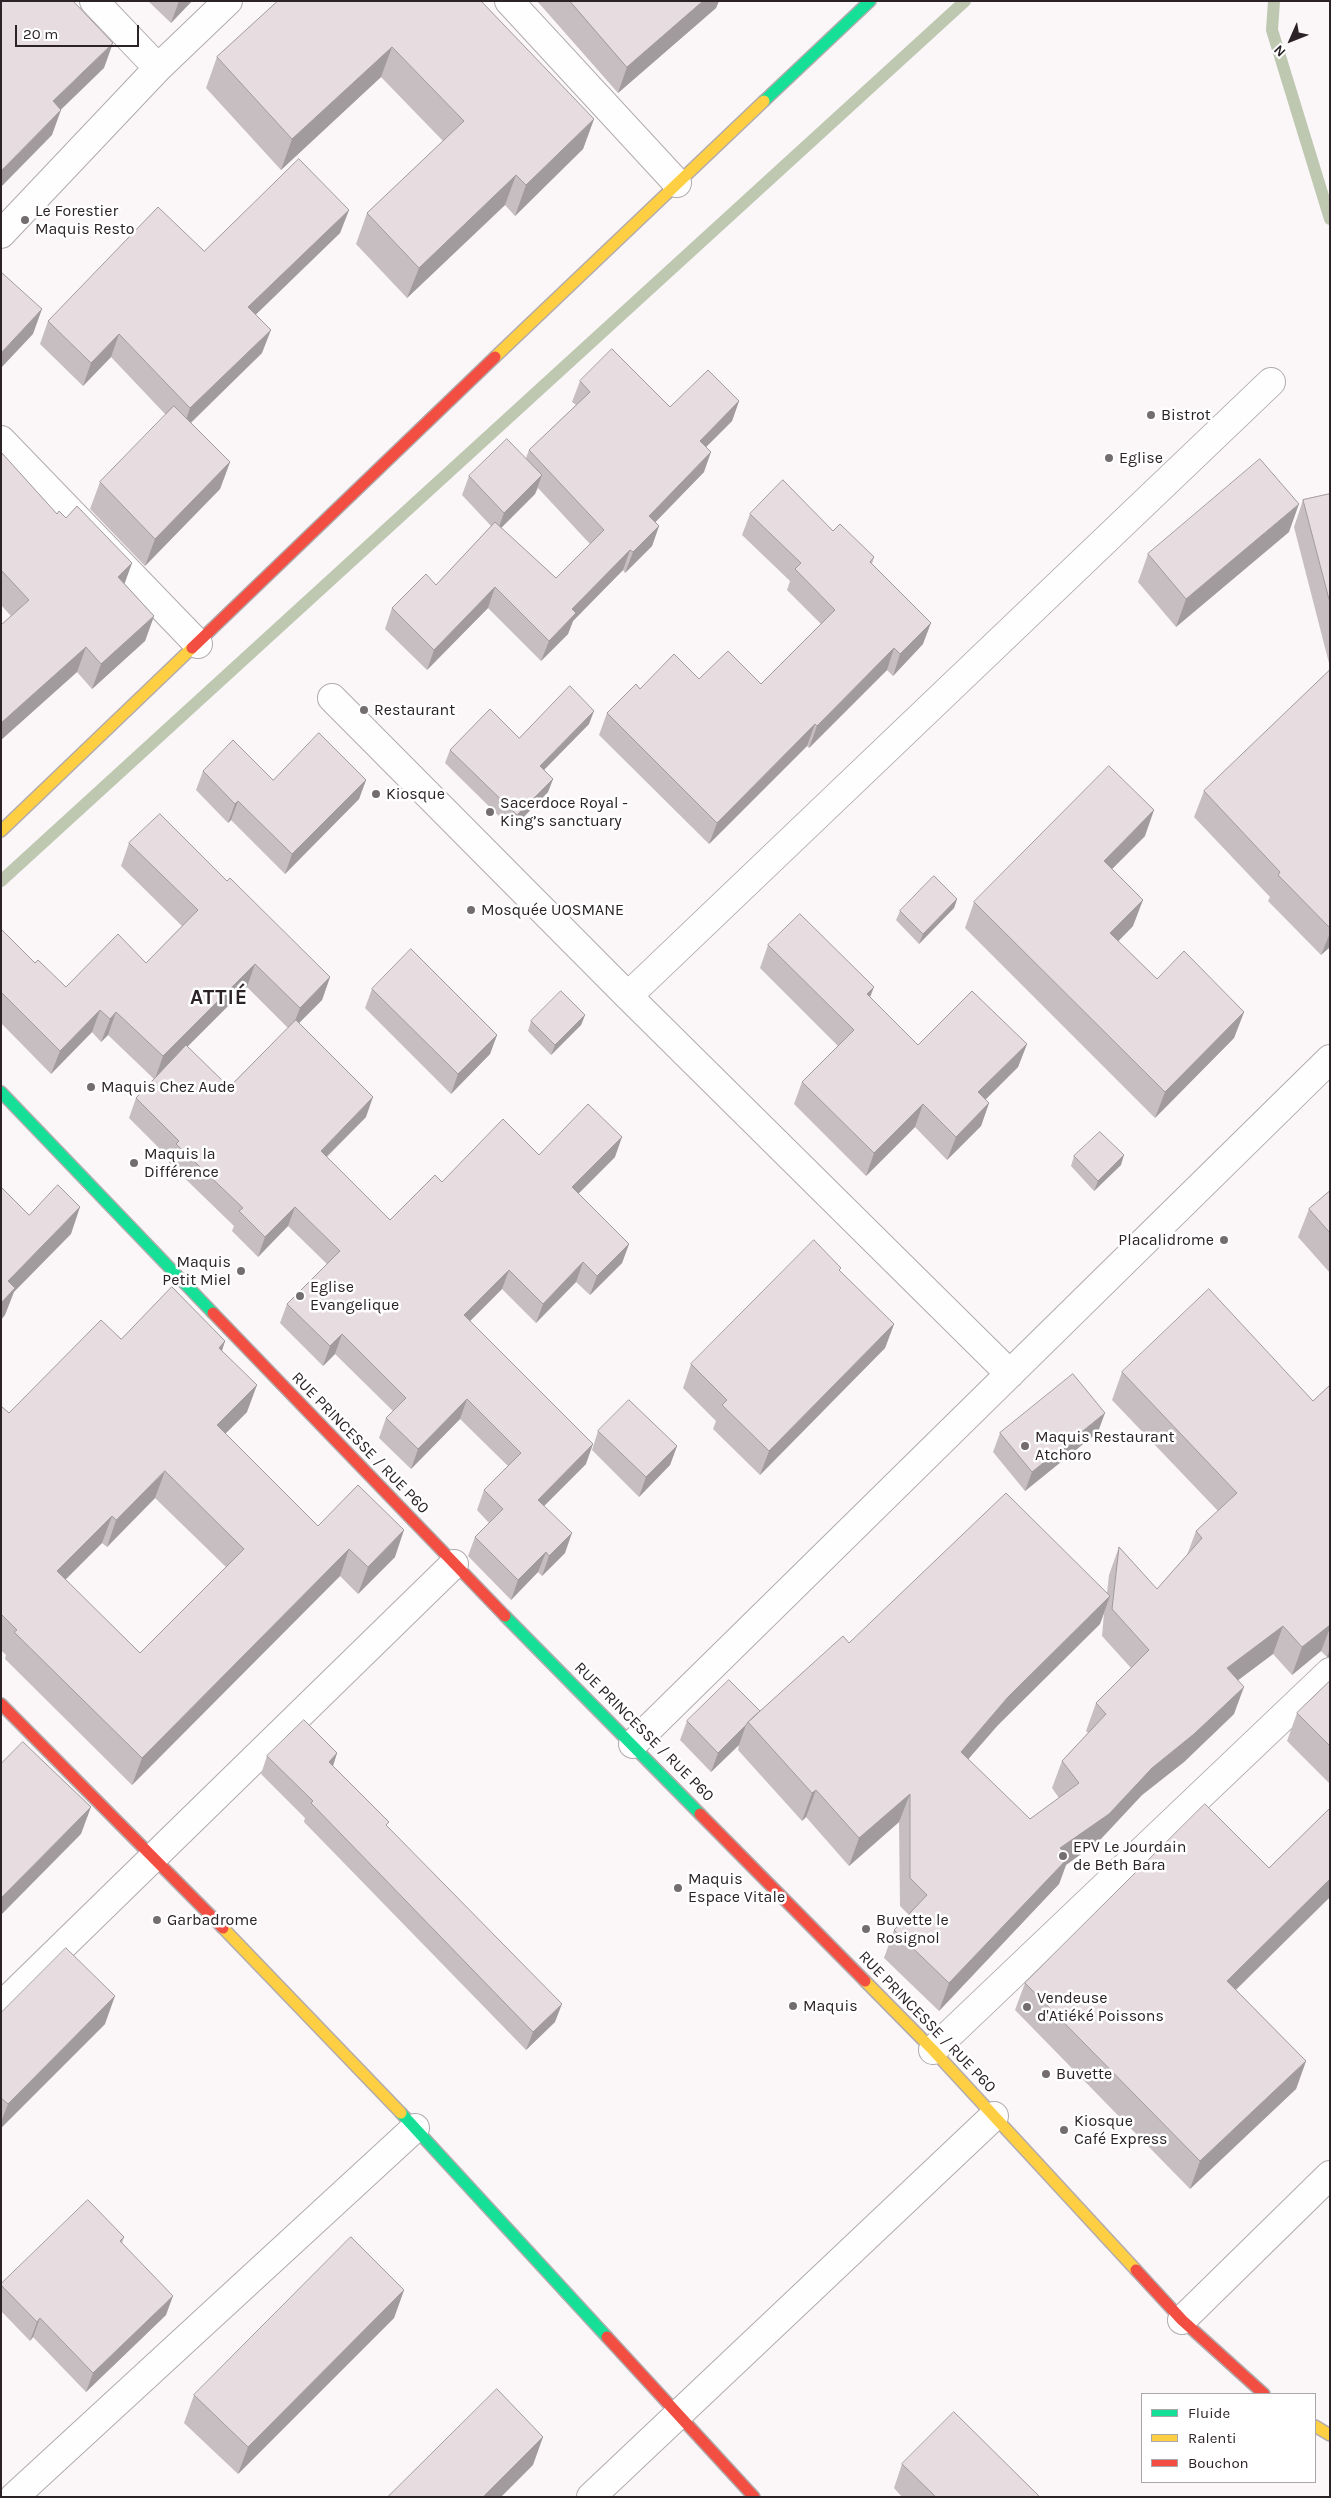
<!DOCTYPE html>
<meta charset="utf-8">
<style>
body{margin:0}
#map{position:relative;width:1331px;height:2498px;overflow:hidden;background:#fbf6f8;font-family:Karla,sans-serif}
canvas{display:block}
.frame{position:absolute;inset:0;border:2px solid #2b2327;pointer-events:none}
.legend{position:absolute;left:1141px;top:2393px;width:175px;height:90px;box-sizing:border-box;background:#fff;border:1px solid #aaa7a9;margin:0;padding:6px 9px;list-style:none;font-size:15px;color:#2b2327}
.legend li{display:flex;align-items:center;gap:10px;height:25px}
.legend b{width:25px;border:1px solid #aaa7a9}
.north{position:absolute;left:1266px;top:15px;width:50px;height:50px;-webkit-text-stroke:4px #fff;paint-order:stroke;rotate:226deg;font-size:14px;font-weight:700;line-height:20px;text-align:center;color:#2b2327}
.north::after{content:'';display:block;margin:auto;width:18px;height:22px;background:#2b2327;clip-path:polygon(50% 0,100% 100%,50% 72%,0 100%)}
.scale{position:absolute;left:15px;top:25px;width:124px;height:22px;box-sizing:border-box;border:2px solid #2b2327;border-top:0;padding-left:6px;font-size:15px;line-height:18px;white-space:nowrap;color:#2b2327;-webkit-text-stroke:4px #fff;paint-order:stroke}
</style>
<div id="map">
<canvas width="1331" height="2498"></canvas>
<div class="frame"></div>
<ul class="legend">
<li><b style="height:6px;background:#16e098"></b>Fluide</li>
<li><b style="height:6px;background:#ffcf43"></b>Ralenti</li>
<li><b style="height:6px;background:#f24e42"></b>Bouchon</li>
</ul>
<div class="north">N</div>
<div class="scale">20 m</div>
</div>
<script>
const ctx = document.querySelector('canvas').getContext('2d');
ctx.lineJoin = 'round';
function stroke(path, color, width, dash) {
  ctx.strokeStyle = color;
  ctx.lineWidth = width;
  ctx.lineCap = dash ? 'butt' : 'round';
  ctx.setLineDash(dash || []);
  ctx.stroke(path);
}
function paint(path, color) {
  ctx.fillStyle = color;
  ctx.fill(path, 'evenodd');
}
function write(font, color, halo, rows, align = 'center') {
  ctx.font = font + ' Karla,sans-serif';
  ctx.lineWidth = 5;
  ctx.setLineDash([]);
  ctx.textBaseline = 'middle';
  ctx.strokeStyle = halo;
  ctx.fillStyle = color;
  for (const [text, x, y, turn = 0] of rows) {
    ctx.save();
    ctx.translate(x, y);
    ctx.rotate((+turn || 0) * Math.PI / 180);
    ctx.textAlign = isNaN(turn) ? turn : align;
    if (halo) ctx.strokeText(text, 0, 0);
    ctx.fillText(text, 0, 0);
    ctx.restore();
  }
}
stroke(new Path2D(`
 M 1274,1 L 1272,30 L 1330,219
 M 1,881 L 965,1`), '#bec8b1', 12);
const street = new Path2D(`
 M 94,1 L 158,68
 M 509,1 L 677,183
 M 1,234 L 158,68 L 228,1
 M 1,440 L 198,644
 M 332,698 L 628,996 L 1010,1374
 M 628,996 L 1271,382
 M 633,1744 L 1330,1059
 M 1,2006 L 454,1564
 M 933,2050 L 1330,1672
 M 1182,2320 L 1330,2175
 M 14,2497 L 415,2128
 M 591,2497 L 994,2116`);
const fast = new Path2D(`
 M 764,101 L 870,1
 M 1,1092 L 213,1313
 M 505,1616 L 700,1814
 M 401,2113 L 607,2337`);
const slow = new Path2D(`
 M 495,357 L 764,101
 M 1,831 L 192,648
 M 223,1928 L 401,2113
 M 865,1981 L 933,2050 L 1136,2270
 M 1315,2426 L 1330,2435`);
const jam = new Path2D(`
 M 192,648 L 495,357
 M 213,1313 L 505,1616
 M 1,1704 L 223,1928
 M 700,1814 L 865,1981
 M 1136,2270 L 1182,2320 L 1264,2394
 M 607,2337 L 754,2497`);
stroke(street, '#b1abae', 30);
stroke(fast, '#b1abae', 14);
stroke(slow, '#b1abae', 14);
stroke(jam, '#b1abae', 14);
stroke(street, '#fefefe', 28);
stroke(fast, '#16e098', 11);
stroke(slow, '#ffcf43', 11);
stroke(jam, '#f24e42', 11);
paint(new Path2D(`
 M 148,1 L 192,1 L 171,23 Z
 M 278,1 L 594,119 L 583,149 L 515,216 L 505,205 L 407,298 L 356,244 L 367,213 L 443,141 L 381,77 L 281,170 L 206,88 L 217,57 Z
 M 537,1 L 719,1 L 716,8 L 618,93 Z
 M 349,210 L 340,233 L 256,314 L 262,353 L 191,423 L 230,462 L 220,489 L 145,566 L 90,509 L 100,482 L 166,415 L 111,357 L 83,386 L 40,344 L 48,321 L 204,251 Z
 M 580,381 L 670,407 L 739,401 L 732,421 L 706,447 L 704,472 L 655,522 L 659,526 L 652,546 L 625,573 L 623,570 L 573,621 L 568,634 L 541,661 L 488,608 L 427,670 L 385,629 L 392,608 L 436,585 L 491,526 L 462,495 L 469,476 L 526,458 L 529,450 L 576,405 L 572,402 ZM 538,488 L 590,544 L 556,578 L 501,528 L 535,494 Z
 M 1,452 L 57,514 L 66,518 L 132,563 L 124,583 L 154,616 L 145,641 L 92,689 L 77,672 L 1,740 L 1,625 L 11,616 L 1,605 Z
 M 1330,494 L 1330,667 L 1294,527 L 1303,500 Z
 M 750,514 L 833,531 L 874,557 L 872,564 L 923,644 L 893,676 L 887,670 L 809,748 L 807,746 L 709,844 L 599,735 L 607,713 L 640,689 L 761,684 L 821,624 L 787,590 L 790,581 L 742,535 Z
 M 1289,532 L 1176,627 L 1138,582 L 1148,554 Z
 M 1330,670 L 1330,947 L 1321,955 L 1268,901 L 1270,897 L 1194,817 L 1204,791 Z
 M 589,724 L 544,770 L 553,779 L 548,792 L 512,829 L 445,763 L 450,750 L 519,738 Z
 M 203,771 L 273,780 L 366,780 L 359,799 L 285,874 L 231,820 L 228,823 L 196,790 Z
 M 1145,836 L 1112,869 L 1133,926 L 1118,941 L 1157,979 L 1244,1012 L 1234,1038 L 1155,1118 L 965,928 L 974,902 Z
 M 129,843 L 227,881 L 330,977 L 322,1000 L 299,1023 L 366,1117 L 327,1157 L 390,1220 L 442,1182 L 539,1155 L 615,1157 L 578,1194 L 629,1244 L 622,1263 L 590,1295 L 576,1282 L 536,1323 L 502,1289 L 470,1321 L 586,1464 L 544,1506 L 565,1553 L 542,1576 L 538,1572 L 511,1600 L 468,1556 L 475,1537 L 489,1523 L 477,1510 L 484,1490 L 508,1466 L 460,1419 L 411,1469 L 379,1438 L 386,1418 L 393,1411 L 335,1354 L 323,1366 L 280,1323 L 287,1304 L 327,1264 L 288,1226 L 258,1257 L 232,1231 L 234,1226 L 169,1163 L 170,1159 L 129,1118 L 136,1098 L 154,1079 L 108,1035 L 101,1042 L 92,1032 L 51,1074 L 1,1023 L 1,929 L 35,963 L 66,987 L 146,963 L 182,926 L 121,866 ZM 247,987 L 288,1028 L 229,1087 L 187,1047 Z
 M 957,899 L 954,908 L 919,944 L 896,920 L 900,911 Z
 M 768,945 L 870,997 L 918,1045 L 1027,1044 L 1018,1067 L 985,1100 L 989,1103 L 981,1126 L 947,1160 L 915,1127 L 866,1176 L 794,1104 L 802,1082 L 838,1046 L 760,968 Z
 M 372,989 L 497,1035 L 490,1054 L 451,1094 L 365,1008 Z
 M 585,1015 L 581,1025 L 551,1055 L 528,1031 L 531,1021 Z
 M 1074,1156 L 1121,1165 L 1094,1191 L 1071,1166 Z
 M 1330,1191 L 1330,1273 L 1298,1237 L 1309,1209 Z
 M 840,1271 L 894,1324 L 885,1348 L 760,1475 L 713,1429 L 716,1421 L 683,1388 L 691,1364 Z
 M 121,1339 L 225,1341 L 222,1351 L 247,1412 L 225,1434 L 318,1526 L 395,1557 L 358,1594 L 340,1576 L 132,1785 L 5,1659 L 6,1655 L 1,1650 L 1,1406 L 9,1413 ZM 155,1498 L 226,1567 L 140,1653 L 65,1580 L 102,1543 L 107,1547 Z
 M 1122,1372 L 1313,1401 L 1330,1385 L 1330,1657 L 1327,1657 L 1321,1651 L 1292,1675 L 1273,1654 L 1238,1680 L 1234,1714 L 1184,1762 L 1142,1795 L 1099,1841 L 1066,1865 L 1059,1884 L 939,2011 L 884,1958 L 894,1930 L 909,1915 L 900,1906 L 899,1822 L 849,1866 L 806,1817 L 802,1821 L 738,1750 L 739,1745 L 711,1772 L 680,1740 L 687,1721 L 760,1711 L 849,1643 L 1107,1593 L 1109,1575 L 1119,1547 L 1157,1589 L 1187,1555 L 1196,1531 L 1218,1511 L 1112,1400 ZM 1104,1613 L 1102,1636 L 1131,1668 L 1096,1703 L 1086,1731 L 1088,1733 L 1062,1761 L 1052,1788 L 1059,1798 L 1030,1819 L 968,1759 L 998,1725 L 1100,1624 Z
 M 598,1431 L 677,1446 L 670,1465 L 639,1497 L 592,1450 Z
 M 1098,1432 L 1025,1491 L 993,1452 L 1000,1433 Z
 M 1330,1681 L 1330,1784 L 1287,1741 L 1297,1713 Z
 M 337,1753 L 333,1766 L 387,1827 L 555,2022 L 526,2050 L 304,1822 L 305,1818 L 261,1774 L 267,1756 Z
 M 1330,1808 L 1330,1897 L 1236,1990 L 1306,2061 L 1296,2089 L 1190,2189 L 1015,2010 L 1025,1983 L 1269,1868 Z
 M 1,2013 L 105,2024 L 1,2128 Z
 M 124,2237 L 122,2244 L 166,2315 L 86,2392 L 33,2337 L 30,2341 L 1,2311 L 1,2284 Z
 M 404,2290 L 394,2318 L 238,2474 L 184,2423 L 194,2395 Z
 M 902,2464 L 1040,2497 L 902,2497 L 894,2488 Z`), '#c7bec2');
paint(new Path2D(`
 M 179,1 L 192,1 L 171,23 Z
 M 703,1 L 719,1 L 716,8 L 618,93 L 627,67 Z
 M 113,43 L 104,68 L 43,127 L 53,101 Z
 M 392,47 L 381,77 L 281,170 L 292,139 Z
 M 61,110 L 52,135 L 1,187 L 1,171 Z
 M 594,119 L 583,149 L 515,216 L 526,185 Z
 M 516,175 L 505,205 L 407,298 L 419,268 Z
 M 349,210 L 340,233 L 240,330 L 248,307 Z
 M 42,309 L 33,334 L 1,368 L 1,353 Z
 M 271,330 L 262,353 L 182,431 L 190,408 Z
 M 119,334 L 111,357 L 83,386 L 91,363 Z
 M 739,401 L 732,421 L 692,461 L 700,441 Z
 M 711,452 L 704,472 L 642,536 L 649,516 Z
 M 230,462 L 220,489 L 145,566 L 155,539 Z
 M 542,475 L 535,494 L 497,532 L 504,513 Z
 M 1299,504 L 1289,532 L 1176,627 L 1186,599 Z
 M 659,526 L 652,546 L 625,573 L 633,552 Z
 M 630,550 L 623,570 L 573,621 L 568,634 L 541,661 L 549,641 L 572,609 Z
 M 132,563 L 123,588 L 118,577 Z
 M 495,587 L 488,608 L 427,670 L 434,650 Z
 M 154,616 L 145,641 L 92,689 L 101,664 Z
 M 931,623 L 923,644 L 893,676 L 900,654 Z
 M 86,647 L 77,672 L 1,740 L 1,723 Z
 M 894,648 L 887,670 L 809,748 L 817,726 Z
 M 594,711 L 589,724 L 535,779 L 540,766 Z
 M 815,724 L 807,746 L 709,844 L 717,823 Z
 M 553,779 L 548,792 L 512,829 L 517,815 Z
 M 366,780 L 359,799 L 285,874 L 292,854 Z
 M 238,801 L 231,820 L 228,823 L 235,804 Z
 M 1154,810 L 1145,836 L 1094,887 L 1104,861 Z
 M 957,899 L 954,908 L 919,944 L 923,934 Z
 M 1143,900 L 1133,926 L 1101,959 L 1110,933 Z
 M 1330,933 L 1330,947 L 1321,955 Z
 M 255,964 L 247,987 L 155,1079 L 163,1056 Z
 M 330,977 L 322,1000 L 291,1031 L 300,1008 Z
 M 874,987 L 865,1010 L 867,994 Z
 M 100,1010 L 92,1032 L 51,1074 L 60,1051 Z
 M 116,1012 L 108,1035 L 101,1042 L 110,1019 Z
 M 1244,1012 L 1234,1038 L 1155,1118 L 1165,1092 Z
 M 585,1015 L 581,1025 L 551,1055 L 555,1045 Z
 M 497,1035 L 490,1054 L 451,1094 L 458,1074 Z
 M 1027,1044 L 1018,1067 L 970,1115 L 978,1092 Z
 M 373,1097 L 366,1117 L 313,1170 L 321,1151 Z
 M 989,1103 L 981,1126 L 947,1160 L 956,1137 Z
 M 923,1104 L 915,1127 L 866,1176 L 874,1153 Z
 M 622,1137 L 615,1157 L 565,1207 L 572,1187 Z
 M 1124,1155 L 1121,1165 L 1094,1191 L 1098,1181 Z
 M 80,1207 L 71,1234 L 14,1292 L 5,1315 L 1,1320 L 1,1299 L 8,1281 Z
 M 295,1207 L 288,1226 L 258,1257 L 265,1237 Z
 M 629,1244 L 622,1263 L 590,1295 L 597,1276 Z
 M 583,1262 L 576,1282 L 536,1323 L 543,1304 Z
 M 509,1270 L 502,1289 L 457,1334 L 464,1315 Z
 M 894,1324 L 885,1348 L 760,1475 L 769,1451 Z
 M 342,1334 L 335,1354 L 323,1366 L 330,1346 Z
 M 225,1341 L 216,1368 L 219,1348 Z
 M 257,1385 L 247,1412 L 207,1452 L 217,1425 Z
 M 467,1399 L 460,1419 L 411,1469 L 418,1449 Z
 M 1105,1413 L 1098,1432 L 1025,1491 L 1032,1472 Z
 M 593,1444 L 586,1464 L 531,1519 L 538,1500 Z
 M 677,1446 L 670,1465 L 639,1497 L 646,1477 Z
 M 165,1471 L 155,1498 L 107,1547 L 116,1520 Z
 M 112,1516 L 102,1543 L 47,1598 L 57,1571 Z
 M 404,1530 L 395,1557 L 358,1594 L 368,1567 Z
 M 572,1533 L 565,1553 L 542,1576 L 549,1556 Z
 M 349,1549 L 340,1576 L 132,1785 L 142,1758 Z
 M 546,1552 L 538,1572 L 511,1600 L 518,1580 Z
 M 1110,1596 L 1100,1624 L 998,1725 L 951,1779 L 961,1752 L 1008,1697 Z
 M 1330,1625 L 1330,1628 L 1321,1651 L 1292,1675 L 1302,1647 Z
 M 1283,1626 L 1273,1654 L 1217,1696 L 1227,1668 Z
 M 1330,1648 L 1330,1657 L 1327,1657 Z
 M 1244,1687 L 1234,1714 L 1184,1762 L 1142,1795 L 1099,1841 L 1066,1865 L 1059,1884 L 939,2011 L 949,1983 L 1060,1848 Z
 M 746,1725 L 739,1745 L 711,1772 L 718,1753 Z
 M 337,1753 L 331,1772 L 329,1762 Z
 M 816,1790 L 806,1817 L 802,1821 L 812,1793 Z
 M 910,1794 L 899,1822 L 849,1866 L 859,1838 Z
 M 91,1807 L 81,1834 L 1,1915 L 1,1898 Z
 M 1330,1879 L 1330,1897 L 1217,2008 L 1227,1981 Z
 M 115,1996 L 105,2024 L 1,2128 L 1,2122 L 8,2104 Z
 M 562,2004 L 555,2022 L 526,2050 L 533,2032 Z
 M 1306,2061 L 1296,2089 L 1190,2189 L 1200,2161 Z
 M 404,2290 L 394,2318 L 238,2474 L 248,2447 Z
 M 173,2296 L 166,2315 L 86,2392 L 93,2373 Z
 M 40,2318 L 33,2337 L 30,2341 L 37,2322 Z
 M 543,2437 L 533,2465 L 501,2497 L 483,2497 Z`), '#a29b9e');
const building = new Path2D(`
 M 1,1 L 73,1 L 113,43 L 53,101 L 61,110 L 1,171 Z
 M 278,1 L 481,1 L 594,119 L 526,185 L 516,175 L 419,268 L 367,213 L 464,121 L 392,47 L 292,139 L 217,57 Z
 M 570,1 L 703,1 L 627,67 Z
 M 299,159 L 349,210 L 248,307 L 271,330 L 190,408 L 119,334 L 91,363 L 48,321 L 158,207 L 204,251 Z
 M 1,272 L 42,309 L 1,353 Z
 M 612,349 L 670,407 L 708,370 L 739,401 L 700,441 L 711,452 L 649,516 L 659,526 L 633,552 L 630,550 L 572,609 L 576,613 L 549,641 L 495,587 L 434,650 L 392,608 L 426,574 L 436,585 L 495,522 L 556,578 L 604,530 L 529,450 L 590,392 L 580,381 Z
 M 174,406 L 230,462 L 155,539 L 100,482 Z
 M 507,439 L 542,475 L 504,513 L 469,476 Z
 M 1,452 L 57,514 L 59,511 L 66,518 L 77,506 L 132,563 L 118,577 L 154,616 L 101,664 L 86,647 L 1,723 L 1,625 L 29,600 L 1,570 Z
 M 1260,459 L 1299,504 L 1186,599 L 1148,554 Z
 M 783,480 L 833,531 L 840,524 L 874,557 L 870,562 L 931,623 L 900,654 L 894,648 L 817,726 L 815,724 L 717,823 L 607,713 L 636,684 L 640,689 L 674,654 L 699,679 L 728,651 L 761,684 L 835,610 L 795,569 L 801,563 L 750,514 Z
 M 1330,494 L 1330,603 L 1303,500 Z
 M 1330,670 L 1330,928 L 1278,875 L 1280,872 L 1204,791 Z
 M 570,686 L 594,711 L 540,766 L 553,779 L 517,815 L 450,750 L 490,709 L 519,738 Z
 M 319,733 L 366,780 L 292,854 L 238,801 L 235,804 L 203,771 L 233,740 L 273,780 Z
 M 1109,766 L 1154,810 L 1104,861 L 1143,900 L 1110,933 L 1157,979 L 1184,951 L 1244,1012 L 1165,1092 L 974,902 Z
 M 160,814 L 227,881 L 230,878 L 330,977 L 300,1008 L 255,964 L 163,1056 L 116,1012 L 110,1019 L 100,1010 L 60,1051 L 1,992 L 1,929 L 35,963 L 38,960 L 66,987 L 118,934 L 146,963 L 198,910 L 129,843 Z
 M 934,876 L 957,899 L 923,934 L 900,911 Z
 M 800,914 L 874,987 L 867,994 L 918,1045 L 972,991 L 1027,1044 L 978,1092 L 989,1103 L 956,1137 L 923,1104 L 874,1153 L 802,1082 L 854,1030 L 768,945 Z
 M 411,949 L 497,1035 L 458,1074 L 372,989 Z
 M 561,991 L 585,1015 L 555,1045 L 531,1021 Z
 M 296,1020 L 373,1097 L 321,1151 L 390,1220 L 435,1175 L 442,1182 L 503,1119 L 539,1155 L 588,1104 L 622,1137 L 572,1187 L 629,1244 L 597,1276 L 583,1262 L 543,1304 L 509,1270 L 464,1315 L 593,1444 L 538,1500 L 572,1533 L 549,1556 L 546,1552 L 518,1580 L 475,1537 L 503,1509 L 484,1490 L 521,1453 L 467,1399 L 418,1449 L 386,1418 L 406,1398 L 342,1334 L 330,1346 L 287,1304 L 340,1251 L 295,1207 L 265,1237 L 239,1211 L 243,1208 L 176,1144 L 179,1141 L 136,1098 L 186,1045 L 229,1087 Z
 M 1100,1132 L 1124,1155 L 1098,1181 L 1074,1156 Z
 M 58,1185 L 80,1207 L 8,1281 L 15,1288 L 1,1303 L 1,1187 L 29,1215 Z
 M 1330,1191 L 1330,1233 L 1309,1209 Z
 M 814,1240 L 841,1268 L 839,1270 L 894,1324 L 769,1451 L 722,1405 L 727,1400 L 691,1364 Z
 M 172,1287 L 225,1341 L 219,1348 L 257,1385 L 217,1425 L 318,1526 L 358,1485 L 404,1530 L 368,1567 L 349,1549 L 142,1758 L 14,1632 L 17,1630 L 1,1614 L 1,1406 L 9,1413 L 101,1320 L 121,1339 ZM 165,1471 L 244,1549 L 140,1653 L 57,1571 L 112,1516 L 116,1520 Z
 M 1209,1289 L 1313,1401 L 1330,1385 L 1330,1625 L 1302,1647 L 1283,1626 L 1227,1668 L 1244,1687 L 1194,1734 L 1152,1768 L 1109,1814 L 1060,1848 L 1069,1857 L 949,1983 L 894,1930 L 927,1895 L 910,1878 L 910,1794 L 859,1838 L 816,1790 L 812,1793 L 748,1722 L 843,1636 L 849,1643 L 1006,1493 L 1110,1596 L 1008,1697 L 961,1752 L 1030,1819 L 1079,1783 L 1062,1761 L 1106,1714 L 1096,1703 L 1149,1650 L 1112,1609 L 1119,1547 L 1157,1589 L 1202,1538 L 1196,1531 L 1237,1493 L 1122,1372 Z
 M 1073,1374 L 1105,1413 L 1032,1472 L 1000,1433 Z
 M 629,1400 L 677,1446 L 646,1477 L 598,1431 Z
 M 729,1680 L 760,1711 L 748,1722 L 746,1725 L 718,1753 L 687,1721 Z
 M 1330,1681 L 1330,1746 L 1297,1713 Z
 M 304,1720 L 337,1753 L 329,1762 L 389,1822 L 386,1825 L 562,2004 L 533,2032 L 311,1803 L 313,1801 L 267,1756 Z
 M 23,1742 L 91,1807 L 1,1898 L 1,1764 Z
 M 1205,1804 L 1269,1868 L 1330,1808 L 1330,1879 L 1227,1981 L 1306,2061 L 1200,2161 L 1025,1983 Z
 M 66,1948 L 115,1996 L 8,2104 L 1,2098 L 1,2013 Z
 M 88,2200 L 124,2237 L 120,2241 L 173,2296 L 93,2373 L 40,2318 L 37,2322 L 1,2285 L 1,2284 Z
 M 351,2237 L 404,2290 L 248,2447 L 194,2395 Z
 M 497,2389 L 543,2437 L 483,2497 L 388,2497 Z
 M 954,2412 L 1040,2497 L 936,2497 L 902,2464 Z`);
paint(building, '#e7dde1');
stroke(building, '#a29b9e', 1);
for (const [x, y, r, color] of [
 [25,220,5,"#746d70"],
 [1151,415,5,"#746d70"],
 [1109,458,5,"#746d70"],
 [364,710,5,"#746d70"],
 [376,794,5,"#746d70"],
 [490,812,5,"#746d70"],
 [471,910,5,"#746d70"],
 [91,1087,5,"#746d70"],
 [134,1163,5,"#746d70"],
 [1224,1240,5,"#746d70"],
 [241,1271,5,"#746d70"],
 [300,1296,5,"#746d70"],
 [1025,1446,5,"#746d70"],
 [1063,1856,5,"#746d70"],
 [678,1888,5,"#746d70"],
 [157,1920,5,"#746d70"],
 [866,1929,5,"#746d70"],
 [793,2006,5,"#746d70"],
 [1027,2007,5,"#746d70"],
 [1046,2074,5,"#746d70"],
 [1064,2130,5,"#746d70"]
]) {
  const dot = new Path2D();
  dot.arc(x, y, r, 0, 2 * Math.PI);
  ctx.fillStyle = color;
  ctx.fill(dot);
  stroke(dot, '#fff', 2);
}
write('16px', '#2b2327', '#fff', [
 ["Le Forestier",35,211],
 ["Maquis Resto",35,229],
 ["Bistrot",1161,415],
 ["Eglise",1119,458],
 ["Restaurant",374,710],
 ["Kiosque",386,794],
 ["Sacerdoce Royal -",500,803],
 ["King’s sanctuary",500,821],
 ["Mosquée UOSMANE",481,910],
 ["Maquis Chez Aude",101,1087],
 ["Maquis la",144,1154],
 ["Différence",144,1172],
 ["Placalidrome",1214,1240,"right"],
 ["Maquis",231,1262,"right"],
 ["Petit Miel",231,1280,"right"],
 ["Eglise",310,1287],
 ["Evangelique",310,1305],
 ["Maquis Restaurant",1035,1437],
 ["Atchoro",1035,1455],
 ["EPV Le Jourdain",1073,1847],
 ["de Beth Bara",1073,1865],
 ["Maquis",688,1879],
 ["Espace Vitale",688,1897],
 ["Garbadrome",167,1920],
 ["Buvette le",876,1920],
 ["Rosignol",876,1938],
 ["Vendeuse",1037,1998],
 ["d'Atiéké Poissons",1037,2016],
 ["Maquis",803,2006],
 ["Buvette",1056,2074],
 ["Kiosque",1074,2121],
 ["Café Express",1074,2139]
], 'left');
write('16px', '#2b2327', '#fff', [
 ["RUE PRINCESSE / RUE P60",360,1443,46],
 ["RUE PRINCESSE / RUE P60",644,1732,45],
 ["RUE PRINCESSE / RUE P60",927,2022,46]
]);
ctx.letterSpacing = '1px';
write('bold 21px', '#2b2327', '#fff', [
 ["ATTIÉ",219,998]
]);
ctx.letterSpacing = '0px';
</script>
